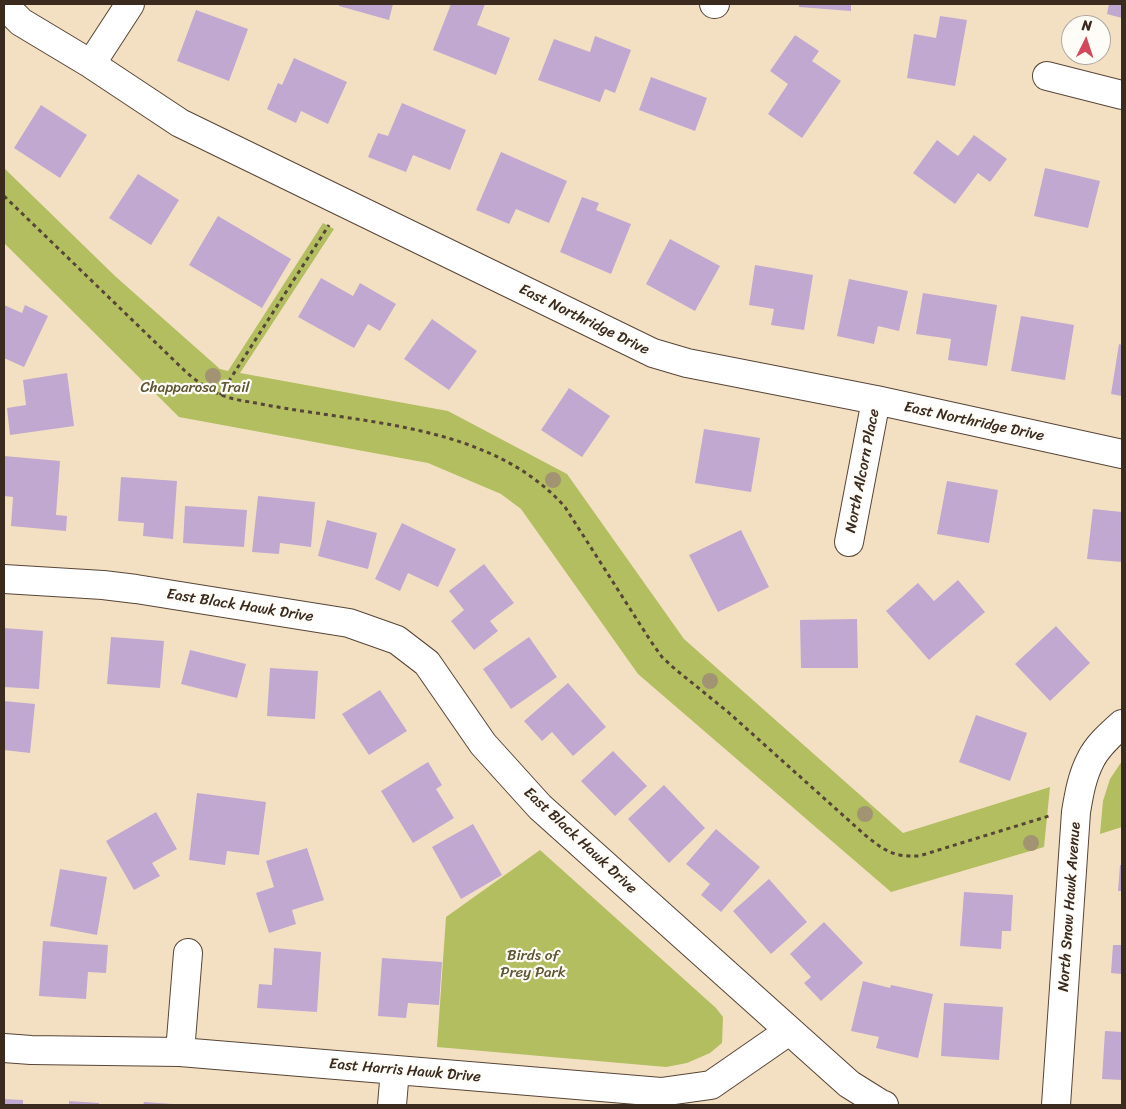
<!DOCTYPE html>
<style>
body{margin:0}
#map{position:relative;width:1126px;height:1109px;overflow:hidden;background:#f3e0c3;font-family:Sriracha,sans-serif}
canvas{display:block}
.frame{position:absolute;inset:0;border:5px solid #3b2a1e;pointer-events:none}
.north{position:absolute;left:1061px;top:15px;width:50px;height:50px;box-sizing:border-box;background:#fdfcf7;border:1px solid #afa8a0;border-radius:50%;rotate:4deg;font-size:14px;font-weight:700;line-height:20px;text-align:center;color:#3b2a1e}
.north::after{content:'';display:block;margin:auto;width:18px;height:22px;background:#d1495b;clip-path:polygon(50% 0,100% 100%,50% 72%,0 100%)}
</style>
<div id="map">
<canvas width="1126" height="1109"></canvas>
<div class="frame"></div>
<div class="north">N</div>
</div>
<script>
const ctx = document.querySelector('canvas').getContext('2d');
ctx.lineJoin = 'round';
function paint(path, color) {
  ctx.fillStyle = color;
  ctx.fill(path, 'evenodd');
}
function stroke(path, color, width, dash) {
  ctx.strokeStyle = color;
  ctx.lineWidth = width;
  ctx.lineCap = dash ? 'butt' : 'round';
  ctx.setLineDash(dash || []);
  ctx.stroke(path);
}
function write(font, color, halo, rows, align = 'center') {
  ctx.font = font + ' Sriracha,sans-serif';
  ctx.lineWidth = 4.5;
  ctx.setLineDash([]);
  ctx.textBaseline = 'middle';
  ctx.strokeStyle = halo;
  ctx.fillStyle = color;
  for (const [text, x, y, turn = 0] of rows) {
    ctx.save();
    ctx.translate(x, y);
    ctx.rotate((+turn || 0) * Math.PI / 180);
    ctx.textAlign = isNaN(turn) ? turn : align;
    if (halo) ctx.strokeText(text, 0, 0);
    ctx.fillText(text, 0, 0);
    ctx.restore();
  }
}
paint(new Path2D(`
 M 4,168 L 115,276 L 220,369 L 228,371 L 323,223 L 334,229 L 240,373 L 448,411 L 567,474 L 684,639 L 903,833 L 1050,787 L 1044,847 L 891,892 L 638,674 L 521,509 L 501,494 L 428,463 L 179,417 L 4,243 Z
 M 1122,761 L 1122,827 L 1100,834 L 1103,801 L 1110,779 Z
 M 540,850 L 716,1008 L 723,1017 L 722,1043 L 710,1053 L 687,1063 L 666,1067 L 437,1047 L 446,917 Z`), '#b2be5f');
paint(new Path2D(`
 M 339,4 L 393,4 L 389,20 L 339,6 Z
 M 451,4 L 485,4 L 477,25 L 510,38 L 496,75 L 433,50 Z
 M 799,4 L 851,4 L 851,11 L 799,7 Z
 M 1109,4 L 1122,4 L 1122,18 L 1107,14 Z
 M 196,10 L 248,29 L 229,81 L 177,61 Z
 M 940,16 L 967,20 L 955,86 L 907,78 L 914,34 L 936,38 Z
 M 795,35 L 819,51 L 812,61 L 841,81 L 802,138 L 768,114 L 788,84 L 770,71 Z
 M 595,36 L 631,50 L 615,93 L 605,89 L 600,102 L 538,80 L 554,39 L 590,52 Z
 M 294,58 L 347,82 L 328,124 L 301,111 L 296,123 L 267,109 L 278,83 L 282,85 Z
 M 651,77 L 707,98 L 695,131 L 639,110 Z
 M 402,103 L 466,130 L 450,170 L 413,155 L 406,172 L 368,157 L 378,133 L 388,136 Z
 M 41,105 L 87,135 L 60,178 L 14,148 Z
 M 974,135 L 1007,159 L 990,182 L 978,173 L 955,204 L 913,173 L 937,140 L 958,156 Z
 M 501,152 L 567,181 L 549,223 L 516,209 L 509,224 L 476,210 Z
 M 1045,168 L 1100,181 L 1088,228 L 1034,216 Z
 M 138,174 L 179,200 L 151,245 L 109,218 Z
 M 582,197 L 599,203 L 596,210 L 631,224 L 611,274 L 560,252 Z
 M 218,216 L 291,259 L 262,308 L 189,265 Z
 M 670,239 L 720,266 L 695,311 L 646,284 Z
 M 755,265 L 813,275 L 804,330 L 771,325 L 774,309 L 749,305 Z
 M 321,278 L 353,296 L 360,283 L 396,304 L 380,331 L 368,324 L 354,348 L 298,317 Z
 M 849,279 L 908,291 L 899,331 L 878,326 L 874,344 L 837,336 Z
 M 923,293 L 997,305 L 987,366 L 948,360 L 951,339 L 916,334 Z
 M 4,305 L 22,313 L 25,305 L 48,316 L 24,367 L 4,358 Z
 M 1021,316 L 1074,325 L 1065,380 L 1011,371 Z
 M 432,319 L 477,351 L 449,390 L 404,359 Z
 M 1119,344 L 1122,345 L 1122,396 L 1111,394 Z
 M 67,373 L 74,426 L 10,435 L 7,408 L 26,405 L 23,380 Z
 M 569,388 L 610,416 L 582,457 L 541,430 Z
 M 704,429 L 760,438 L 751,492 L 695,483 Z
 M 4,456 L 60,461 L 56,515 L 67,516 L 66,531 L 11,526 L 13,497 L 4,496 Z
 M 121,477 L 177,481 L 173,539 L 143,536 L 144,523 L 118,521 Z
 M 947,481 L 998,490 L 989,543 L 937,534 Z
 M 258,496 L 315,502 L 311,547 L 280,543 L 279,554 L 252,552 Z
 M 185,506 L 247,510 L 244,547 L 183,543 Z
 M 1093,509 L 1122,512 L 1122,562 L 1087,559 Z
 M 327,520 L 377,533 L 368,569 L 318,556 Z
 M 402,523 L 456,549 L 438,587 L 408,573 L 400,591 L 375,579 Z
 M 741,530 L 769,587 L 718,612 L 689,555 Z
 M 484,564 L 514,603 L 490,621 L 498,631 L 474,650 L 451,621 L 464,610 L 449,591 Z
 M 958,580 L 985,612 L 929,660 L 886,611 L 918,583 L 934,601 Z
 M 857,619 L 858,668 L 801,668 L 800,620 Z
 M 1056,626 L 1090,663 L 1050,701 L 1015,664 Z
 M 4,628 L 43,631 L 39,689 L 4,687 Z
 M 111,637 L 164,641 L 160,688 L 107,684 Z
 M 529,637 L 557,677 L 511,709 L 483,669 Z
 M 190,650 L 246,664 L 237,698 L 181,684 Z
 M 270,668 L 318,671 L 315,719 L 267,716 Z
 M 568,683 L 606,727 L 573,756 L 552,732 L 542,741 L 524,721 Z
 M 380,690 L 407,731 L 369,755 L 342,714 Z
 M 4,701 L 35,704 L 30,753 L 4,750 Z
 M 976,715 L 1027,733 L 1010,781 L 959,762 Z
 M 613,751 L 647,786 L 615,816 L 581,781 Z
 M 428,762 L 442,785 L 436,789 L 454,818 L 413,843 L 381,791 Z
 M 664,785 L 705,828 L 669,863 L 628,819 Z
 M 197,793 L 266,802 L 259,855 L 227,851 L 225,865 L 189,860 Z
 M 156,812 L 177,849 L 152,863 L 160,876 L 134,890 L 106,841 Z
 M 473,824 L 502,875 L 461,899 L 432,847 Z
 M 716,829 L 760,867 L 721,912 L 701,895 L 710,884 L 686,864 Z
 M 307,848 L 324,900 L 292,910 L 296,924 L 269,933 L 256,893 L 274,887 L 266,861 Z
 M 1120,865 L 1122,865 L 1122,891 L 1118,891 Z
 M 60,869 L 107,877 L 97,935 L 50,926 Z
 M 769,879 L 807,922 L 771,954 L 733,911 Z
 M 964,892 L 1013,895 L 1011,931 L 1002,931 L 1001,949 L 960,946 Z
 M 824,922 L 863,963 L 821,1001 L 804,983 L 811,977 L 790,954 Z
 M 43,941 L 108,945 L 106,973 L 88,972 L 86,999 L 39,996 Z
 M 1113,945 L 1122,945 L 1122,974 L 1111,973 Z
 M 274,948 L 321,952 L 317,1012 L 257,1008 L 259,984 L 272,985 Z
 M 382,958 L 442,962 L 439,1005 L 408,1003 L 406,1018 L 378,1016 Z
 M 863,981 L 890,988 L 891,985 L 933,994 L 918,1058 L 876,1048 L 879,1037 L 851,1031 Z
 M 944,1003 L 1003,1007 L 999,1060 L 941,1056 Z
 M 1105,1031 L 1122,1032 L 1122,1080 L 1102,1079 Z
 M 4,1099 L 23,1100 L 23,1105 L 4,1105 Z
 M 69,1101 L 99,1103 L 99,1105 L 69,1105 Z
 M 144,1102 L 173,1104 L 173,1105 L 143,1105 Z`), '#c1a8d1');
const minor = new Path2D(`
 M 714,4 L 715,4
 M 4,5 L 21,22 L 91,64 L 180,123 L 653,353 L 687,363 L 876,400 L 1122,454
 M 91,64 L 130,4
 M 1047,76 L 1122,95
 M 849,542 L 876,400
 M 4,579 L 103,585 L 136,589 L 349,623 L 397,640 L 427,663 L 483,744 L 540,807 L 849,1084 L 881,1104 L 884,1105
 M 4,1048 L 31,1050 L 180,1052 L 661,1092 L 711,1085 L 789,1031
 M 180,1052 L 188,953
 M 392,1105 L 395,1070
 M 1056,1105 L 1076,812 C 1079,794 1082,776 1091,759 C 1098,745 1111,734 1122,724`);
stroke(minor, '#574537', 30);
stroke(new Path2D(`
 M 4,196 L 185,371 C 195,380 206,388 219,394 C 230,399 244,401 256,403 C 276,407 295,410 316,413 C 403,426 503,437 565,507 L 650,640 L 662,657 L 675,669 L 728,712 L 865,835 C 885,851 893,857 919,856 L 1049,816
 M 220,395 L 329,225`), '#574537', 3, [4, 4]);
stroke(minor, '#fff', 28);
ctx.fillStyle = '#a29473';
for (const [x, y] of [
 [213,376],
 [553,480],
 [710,681],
 [865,814],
 [1031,843]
]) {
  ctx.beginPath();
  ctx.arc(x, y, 8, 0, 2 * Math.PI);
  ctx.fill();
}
write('15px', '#3b2a1e', '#fdfcf7', [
 ["East Northridge Drive",584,320,26],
 ["East Northridge Drive",974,422,12],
 ["North Alcorn Place",863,471,-79],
 ["East Black Hawk Drive",240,606,9],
 ["East Black Hawk Drive",580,841,43],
 ["North Snow Hawk Avenue",1070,907,-86],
 ["East Harris Hawk Drive",405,1071,5]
]);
write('15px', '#5f5632', '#fdfcf7', [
 ["Chapparosa Trail",195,388],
 ["Birds of",533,956],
 ["Prey Park",533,973]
]);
</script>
